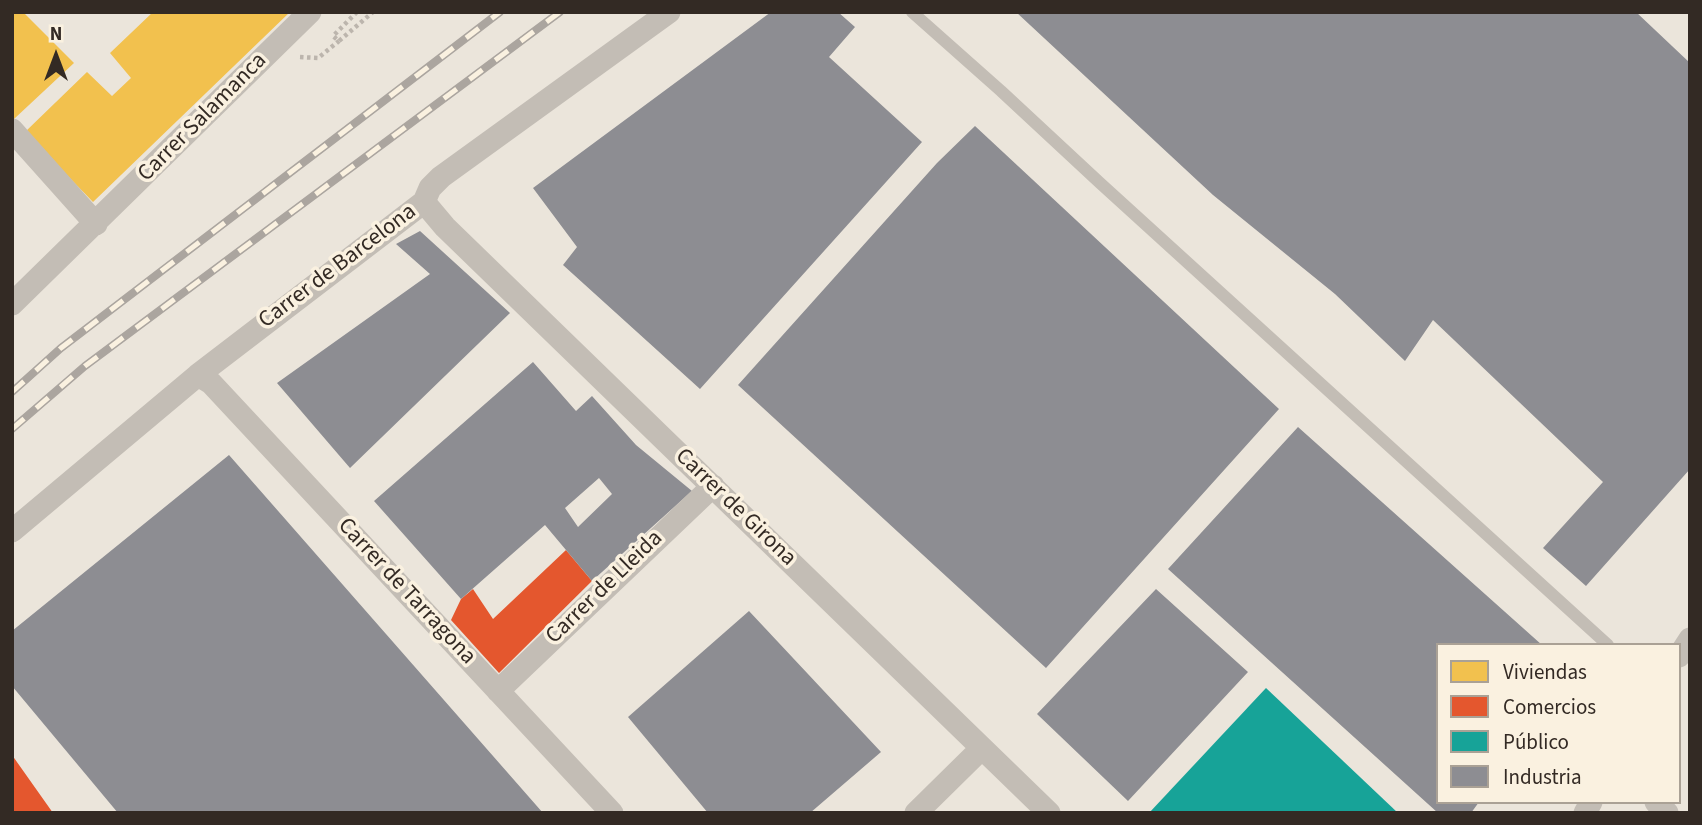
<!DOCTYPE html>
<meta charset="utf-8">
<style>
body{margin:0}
#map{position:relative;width:1702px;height:825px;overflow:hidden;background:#ebe5db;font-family:"Source Sans 3",sans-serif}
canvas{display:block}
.frame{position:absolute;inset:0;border:14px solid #332a24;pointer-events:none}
.legend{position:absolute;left:1436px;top:643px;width:245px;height:161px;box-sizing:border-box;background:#faf1e0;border:2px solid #aaa195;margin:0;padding:9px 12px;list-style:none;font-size:21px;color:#332a24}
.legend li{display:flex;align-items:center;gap:14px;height:35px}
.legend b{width:35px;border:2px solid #aaa195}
.north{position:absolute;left:21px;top:21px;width:70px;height:70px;-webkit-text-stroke:5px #faf1e0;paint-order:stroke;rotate:0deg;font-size:19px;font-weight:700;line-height:28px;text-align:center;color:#332a24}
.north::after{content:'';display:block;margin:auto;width:24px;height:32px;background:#332a24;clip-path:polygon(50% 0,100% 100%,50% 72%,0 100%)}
</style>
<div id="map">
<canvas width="1702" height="825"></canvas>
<div class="frame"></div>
<ul class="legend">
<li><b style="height:19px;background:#f2c14e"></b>Viviendas</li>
<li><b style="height:19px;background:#e4572e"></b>Comercios</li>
<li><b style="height:19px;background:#17a398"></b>Público</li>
<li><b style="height:19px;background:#8d8d92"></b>Industria</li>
</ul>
<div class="north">N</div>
</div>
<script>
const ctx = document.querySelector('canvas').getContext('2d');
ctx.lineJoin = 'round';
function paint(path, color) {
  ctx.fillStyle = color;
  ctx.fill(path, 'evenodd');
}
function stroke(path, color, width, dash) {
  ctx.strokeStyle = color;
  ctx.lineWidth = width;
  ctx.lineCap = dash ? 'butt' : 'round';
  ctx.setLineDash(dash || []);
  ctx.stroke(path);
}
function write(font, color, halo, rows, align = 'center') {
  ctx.font = font + ' "Source Sans 3",sans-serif';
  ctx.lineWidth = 7;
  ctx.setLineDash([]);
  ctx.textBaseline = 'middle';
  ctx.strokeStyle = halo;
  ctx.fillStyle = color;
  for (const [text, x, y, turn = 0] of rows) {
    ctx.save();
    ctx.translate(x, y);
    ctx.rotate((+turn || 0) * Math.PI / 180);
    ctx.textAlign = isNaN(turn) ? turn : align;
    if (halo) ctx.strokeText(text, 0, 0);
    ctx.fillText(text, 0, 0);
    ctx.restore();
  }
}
paint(new Path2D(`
 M 12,12 L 23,12 L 74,63 L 14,119 L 12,116 Z
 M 153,12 L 290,12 L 93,202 L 25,132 L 87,72 L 112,96 L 131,78 L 110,53 Z`), '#f2c14e');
paint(new Path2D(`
 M 566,550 L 592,581 L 499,673 L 451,620 L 461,599 L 473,589 L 493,619 Z
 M 12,755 L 53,813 L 12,813 Z`), '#e4572e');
paint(new Path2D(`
 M 1266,688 L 1398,813 L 1149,813 Z`), '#17a398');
paint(new Path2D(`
 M 771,12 L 838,12 L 855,27 L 829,57 L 922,142 L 700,389 L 563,265 L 577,247 L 533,188 Z
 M 1016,12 L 1636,12 L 1690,63 L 1690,469 L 1586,586 L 1543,548 L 1603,482 L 1433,320 L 1405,361 L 1335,294 L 1213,195 Z
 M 975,126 L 1279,409 L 1046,668 L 738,385 L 937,163 Z
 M 420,231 L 510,313 L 350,468 L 277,383 L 430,274 L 396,244 Z
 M 533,362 L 576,411 L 592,396 L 636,445 L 692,491 L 592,581 L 545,525 L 461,599 L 374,501 ZM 599,478 L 612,494 L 578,527 L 565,508 Z
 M 1298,427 L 1542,645 L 1438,645 L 1438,802 L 1479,802 L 1471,813 L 1438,813 L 1168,569 Z
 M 229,455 L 543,813 L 118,813 L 12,686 L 12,631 Z
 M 1156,589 L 1248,672 L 1128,801 L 1037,714 Z
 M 749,611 L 881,752 L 810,813 L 708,813 L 628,717 Z`), '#8d8d92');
stroke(new Path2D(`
 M 357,12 L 333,36 L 339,41 L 373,12
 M 300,57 L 318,58 L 339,41`), '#bcb5ad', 4.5, [3.5, 3.5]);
stroke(new Path2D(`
 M 912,12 L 1001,91 L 1100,183 L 1608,645`), '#c3bdb5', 12);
stroke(new Path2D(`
 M 12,130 L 96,224
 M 424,202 L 445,227 L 1049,813
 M 12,304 L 310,12
 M 198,375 L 211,383 L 612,813
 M 12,531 L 198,375 L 424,202 L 430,188 L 441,177 L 669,12
 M 1679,656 L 1690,639
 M 498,691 L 713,486
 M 1656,802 L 1667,813
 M 916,813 L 982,748
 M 1585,813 L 1591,802`), '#c3bdb5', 23);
const rail = new Path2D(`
 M 12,392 L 61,348 L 500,12
 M 12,429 L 85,366 L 560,12`);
stroke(rail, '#aba59f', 8);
stroke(rail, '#faf1e0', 5, [16]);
write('23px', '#332a24', '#faf1e0', [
 ["Carrer Salamanca",203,118,-45],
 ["Carrer de Barcelona",338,267,-37],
 ["Carrer de Girona",735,508,44],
 ["Carrer de Lleida",605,588,-44],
 ["Carrer de Tarragona",406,592,47]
]);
</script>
